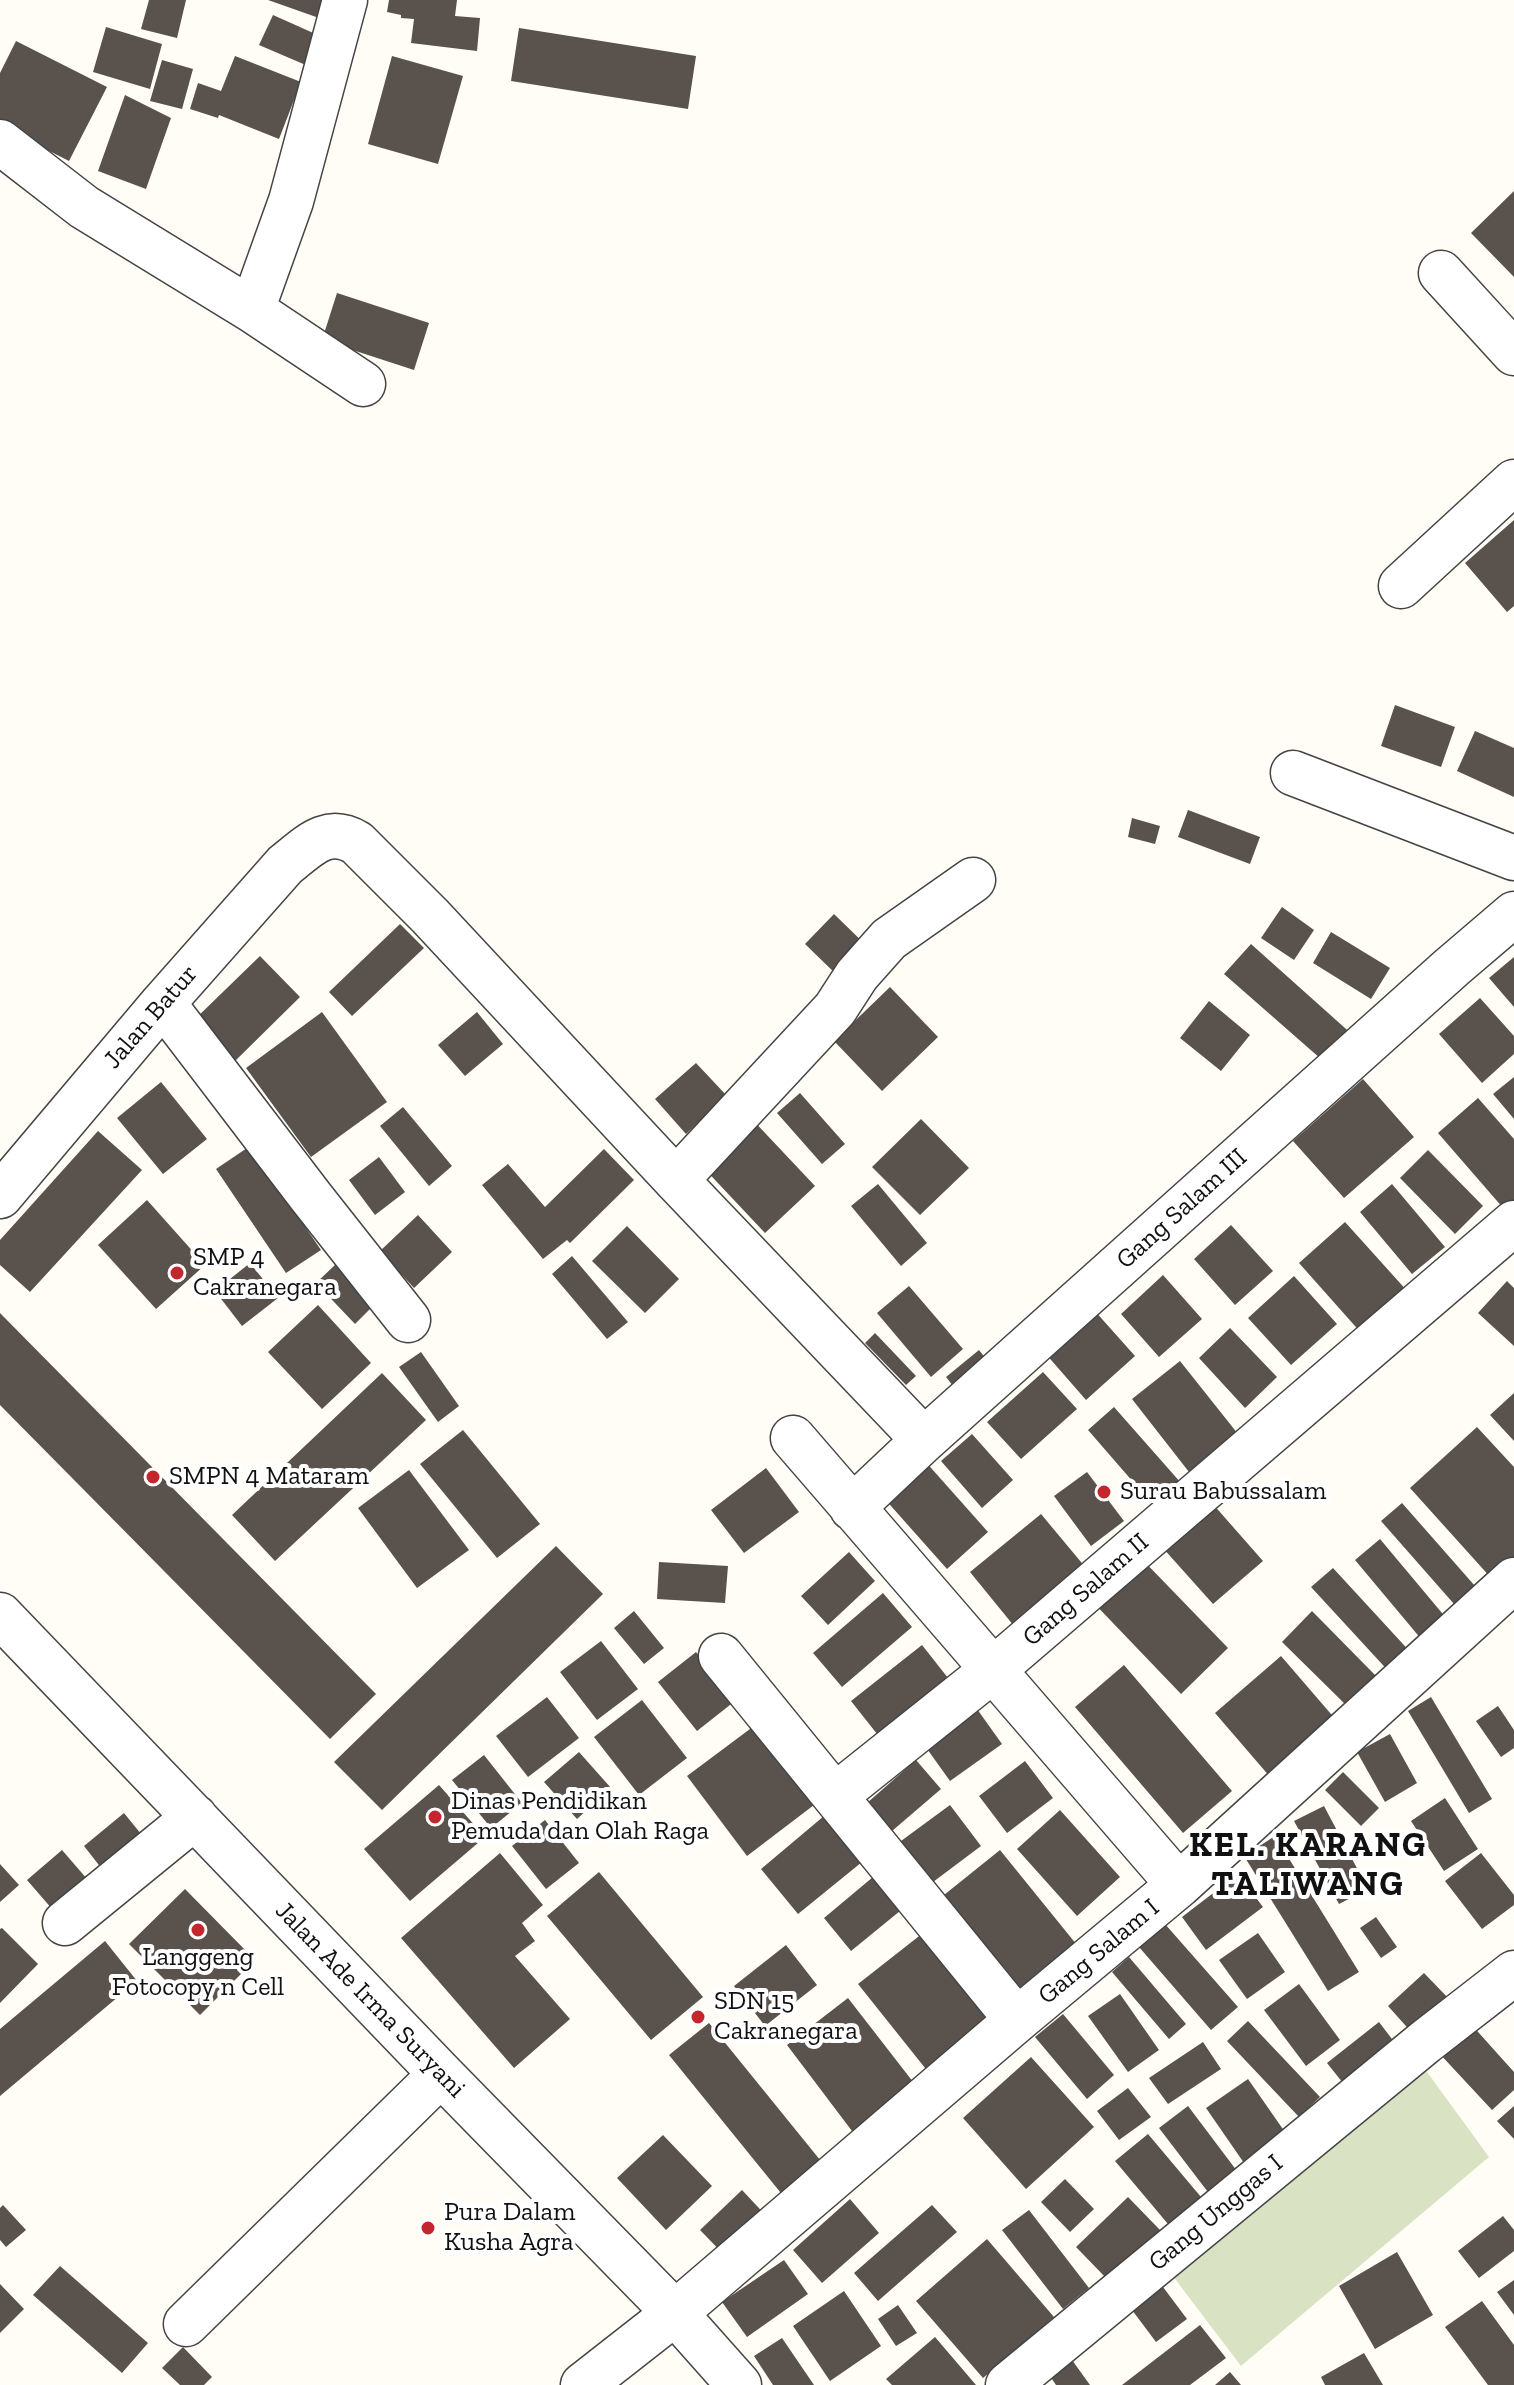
<!DOCTYPE html>
<style>
body{margin:0}
canvas{display:block;background:#fffdf5}
</style>
<canvas width="1514" height="2385"></canvas>
<script>
const ctx = document.querySelector('canvas').getContext('2d');
ctx.lineJoin = 'round';
function paint(path, color) {
  ctx.fillStyle = color;
  ctx.fill(path, 'evenodd');
}
function stroke(path, color, width, dash) {
  ctx.strokeStyle = color;
  ctx.lineWidth = width;
  ctx.lineCap = dash ? 'butt' : 'round';
  ctx.setLineDash(dash || []);
  ctx.stroke(path);
}
function write(font, color, halo, rows, align = 'center') {
  ctx.font = font + ' "Zilla Slab",serif';
  ctx.lineWidth = 8;
  ctx.setLineDash([]);
  ctx.textBaseline = 'middle';
  ctx.strokeStyle = halo;
  ctx.fillStyle = color;
  for (const [text, x, y, turn = 0] of rows) {
    ctx.save();
    ctx.translate(x, y);
    ctx.rotate((+turn || 0) * Math.PI / 180);
    ctx.textAlign = isNaN(turn) ? turn : align;
    if (halo) ctx.strokeText(text, 0, 0);
    ctx.fillText(text, 0, 0);
    ctx.restore();
  }
}
paint(new Path2D(`
 M 1419,2061 L 1489,2157 L 1241,2366 L 1172,2275 Z`), '#d9e3c4');
paint(new Path2D(`
 M 149,0 L 186,0 L 177,38 L 141,29 Z
 M 268,0 L 325,0 L 319,18 Z
 M 389,0 L 457,0 L 455,16 L 480,18 L 477,51 L 411,43 L 414,19 L 401,18 L 401,15 L 387,12 Z
 M 273,15 L 320,36 L 308,66 L 259,45 Z
 M 106,27 L 162,44 L 150,89 L 93,72 Z
 M 519,28 L 696,56 L 688,109 L 511,81 Z
 M 16,41 L 107,87 L 69,161 L 0,126 L 0,73 Z
 M 235,56 L 301,82 L 279,139 L 219,115 L 218,118 L 190,109 L 198,83 L 221,91 Z
 M 392,56 L 463,76 L 438,164 L 368,144 Z
 M 162,60 L 193,69 L 182,109 L 150,101 Z
 M 125,95 L 171,118 L 146,189 L 98,171 Z
 M 1514,191 L 1514,277 L 1471,233 Z
 M 337,293 L 429,323 L 414,370 L 322,340 Z
 M 1514,520 L 1514,606 L 1507,612 L 1465,563 Z
 M 1395,705 L 1455,727 L 1441,767 L 1381,746 Z
 M 1475,731 L 1514,748 L 1514,797 L 1457,771 Z
 M 1188,810 L 1260,837 L 1250,864 L 1178,837 Z
 M 1132,818 L 1160,826 L 1155,844 L 1128,837 Z
 M 1282,907 L 1314,930 L 1294,960 L 1261,938 Z
 M 834,914 L 871,950 L 842,980 L 805,944 Z
 M 400,924 L 424,948 L 352,1016 L 329,992 Z
 M 1331,932 L 1390,968 L 1371,999 L 1313,963 Z
 M 1251,944 L 1355,1037 L 1329,1066 L 1224,974 Z
 M 260,956 L 300,997 L 232,1064 L 192,1022 Z
 M 1514,957 L 1514,1007 L 1489,978 Z
 M 890,987 L 938,1037 L 882,1091 L 834,1041 Z
 M 1480,998 L 1514,1036 L 1514,1054 L 1482,1083 L 1439,1034 Z
 M 1209,1001 L 1250,1035 L 1221,1071 L 1180,1038 Z
 M 322,1012 L 387,1102 L 311,1157 L 246,1068 Z
 M 477,1012 L 503,1044 L 465,1076 L 438,1045 Z
 M 696,1063 L 727,1096 L 686,1134 L 655,1099 Z
 M 1514,1077 L 1514,1119 L 1493,1094 Z
 M 1363,1079 L 1414,1137 L 1344,1198 L 1293,1141 Z
 M 161,1082 L 207,1139 L 163,1174 L 117,1118 Z
 M 800,1093 L 845,1144 L 822,1164 L 777,1113 Z
 M 1478,1098 L 1514,1139 L 1514,1200 L 1504,1209 L 1438,1133 Z
 M 403,1107 L 452,1166 L 429,1186 L 380,1126 Z
 M 750,1117 L 815,1186 L 765,1233 L 700,1164 Z
 M 921,1119 L 969,1168 L 920,1215 L 872,1167 Z
 M 98,1131 L 142,1170 L 30,1292 L 0,1265 L 0,1240 Z
 M 250,1146 L 321,1250 L 286,1273 L 216,1169 Z
 M 604,1149 L 634,1180 L 570,1243 L 567,1240 L 543,1259 L 482,1185 L 508,1164 L 545,1207 Z
 M 1428,1150 L 1483,1206 L 1455,1234 L 1400,1178 Z
 M 379,1157 L 405,1192 L 375,1215 L 349,1180 Z
 M 878,1184 L 927,1243 L 901,1266 L 851,1206 Z
 M 1392,1184 L 1445,1247 L 1412,1274 L 1360,1212 Z
 M 147,1200 L 205,1265 L 156,1309 L 98,1245 Z
 M 418,1215 L 452,1252 L 414,1288 L 380,1251 Z
 M 1345,1222 L 1409,1293 L 1363,1335 L 1299,1263 Z
 M 1231,1225 L 1273,1271 L 1235,1305 L 1194,1259 Z
 M 627,1226 L 679,1279 L 645,1313 L 592,1261 Z
 M 572,1256 L 628,1322 L 607,1339 L 552,1274 Z
 M 250,1263 L 278,1298 L 242,1326 L 215,1291 Z
 M 336,1264 L 375,1304 L 355,1324 L 316,1283 Z
 M 1163,1275 L 1202,1319 L 1159,1357 L 1121,1314 Z
 M 1294,1276 L 1337,1324 L 1291,1365 L 1248,1318 Z
 M 1507,1281 L 1514,1288 L 1514,1346 L 1478,1313 Z
 M 909,1286 L 963,1349 L 931,1377 L 877,1313 Z
 M 318,1305 L 371,1363 L 322,1409 L 268,1352 Z
 M 1094,1310 L 1135,1356 L 1086,1400 L 1045,1353 Z
 M 0,1313 L 376,1694 L 330,1739 L 0,1405 Z
 M 1230,1328 L 1277,1377 L 1245,1408 L 1199,1358 Z
 M 875,1333 L 916,1376 L 906,1385 L 865,1343 Z
 M 979,1350 L 997,1373 L 964,1400 L 946,1377 Z
 M 421,1352 L 459,1406 L 438,1422 L 399,1367 Z
 M 1180,1361 L 1238,1434 L 1189,1472 L 1132,1399 Z
 M 1043,1372 L 1077,1409 L 1021,1459 L 987,1422 Z
 M 382,1373 L 426,1420 L 275,1561 L 232,1515 Z
 M 1514,1393 L 1514,1441 L 1490,1415 Z
 M 1114,1407 L 1181,1483 L 1154,1506 L 1088,1430 Z
 M 1477,1427 L 1514,1467 L 1514,1560 L 1492,1579 L 1410,1488 Z
 M 463,1430 L 540,1524 L 497,1558 L 420,1464 Z
 M 972,1434 L 1013,1480 L 982,1508 L 941,1461 Z
 M 924,1460 L 988,1532 L 947,1569 L 883,1497 Z
 M 766,1468 L 799,1512 L 744,1553 L 711,1510 Z
 M 409,1470 L 469,1550 L 417,1588 L 358,1508 Z
 M 1087,1472 L 1124,1521 L 1091,1546 L 1054,1496 Z
 M 1212,1503 L 1263,1561 L 1213,1604 L 1162,1547 Z
 M 1402,1503 L 1475,1586 L 1454,1604 L 1381,1521 Z
 M 1041,1514 L 1086,1568 L 1014,1626 L 970,1572 Z
 M 1380,1539 L 1447,1619 L 1422,1640 L 1355,1560 Z
 M 556,1546 L 603,1594 L 382,1810 L 334,1762 Z
 M 849,1552 L 875,1581 L 828,1625 L 801,1596 Z
 M 1137,1554 L 1228,1648 L 1181,1694 L 1090,1599 Z
 M 659,1562 L 728,1566 L 725,1603 L 657,1599 Z
 M 1333,1568 L 1414,1656 L 1393,1676 L 1311,1587 Z
 M 883,1593 L 912,1627 L 842,1687 L 813,1653 Z
 M 634,1611 L 664,1648 L 644,1664 L 614,1628 Z
 M 1312,1611 L 1376,1676 L 1346,1705 L 1282,1642 Z
 M 601,1641 L 638,1689 L 597,1720 L 560,1672 Z
 M 922,1645 L 952,1683 L 881,1739 L 851,1701 Z
 M 696,1652 L 735,1701 L 697,1731 L 658,1682 Z
 M 1281,1656 L 1337,1721 L 1271,1778 L 1215,1713 Z
 M 1124,1665 L 1232,1791 L 1183,1833 L 1075,1707 Z
 M 547,1697 L 579,1738 L 528,1777 L 496,1736 Z
 M 1431,1697 L 1492,1799 L 1469,1813 L 1408,1711 Z
 M 642,1700 L 687,1758 L 639,1795 L 594,1737 Z
 M 972,1702 L 1002,1744 L 950,1781 L 920,1739 Z
 M 1498,1706 L 1514,1730 L 1514,1748 L 1501,1757 L 1476,1721 Z
 M 754,1726 L 814,1805 L 747,1856 L 687,1776 Z
 M 1390,1734 L 1417,1783 L 1385,1802 L 1357,1752 Z
 M 579,1752 L 611,1788 L 577,1819 L 544,1782 Z
 M 484,1755 L 522,1803 L 491,1828 L 452,1780 Z
 M 916,1760 L 941,1789 L 892,1831 L 867,1803 Z
 M 1025,1761 L 1053,1798 L 1007,1833 L 979,1796 Z
 M 1343,1772 L 1379,1808 L 1361,1826 L 1325,1790 Z
 M 439,1785 L 485,1837 L 410,1901 L 364,1849 Z
 M 1445,1798 L 1478,1849 L 1444,1871 L 1411,1821 Z
 M 950,1805 L 981,1846 L 933,1882 L 901,1841 Z
 M 1324,1806 L 1368,1889 L 1339,1904 L 1294,1821 Z
 M 1060,1810 L 1120,1877 L 1077,1916 L 1017,1849 Z
 M 124,1813 L 150,1845 L 109,1878 L 84,1846 Z
 M 824,1816 L 862,1862 L 798,1914 L 761,1869 Z
 M 545,1820 L 579,1863 L 546,1889 L 512,1846 Z
 M 1275,1836 L 1359,1972 L 1328,1991 L 1244,1856 Z
 M 62,1850 L 94,1887 L 59,1917 L 27,1880 Z
 M 1000,1850 L 1081,1950 L 1026,1996 L 944,1895 Z
 M 500,1853 L 543,1905 L 522,1923 L 535,1941 L 515,1956 L 570,2019 L 514,2068 L 401,1938 Z
 M 1481,1853 L 1514,1895 L 1514,1905 L 1482,1929 L 1445,1881 Z
 M 0,1864 L 19,1885 L 0,1902 Z
 M 599,1872 L 703,1997 L 651,2040 L 547,1916 Z
 M 1238,1874 L 1263,1907 L 1206,1950 L 1182,1917 Z
 M 873,1877 L 900,1911 L 851,1951 L 824,1918 Z
 M 185,1889 L 255,1960 L 200,2015 L 129,1944 Z
 M 1376,1917 L 1397,1947 L 1381,1958 L 1360,1928 Z
 M 1165,1924 L 1238,2007 L 1211,2030 L 1139,1947 Z
 M 2,1928 L 38,1964 L 0,2003 L 0,1929 Z
 M 923,1933 L 998,2026 L 933,2078 L 858,1984 Z
 M 1258,1933 L 1285,1972 L 1247,1999 L 1219,1960 Z
 M 105,1941 L 137,1981 L 0,2096 L 0,2029 Z
 M 786,1945 L 817,1985 L 765,2026 L 734,1986 Z
 M 1129,1957 L 1186,2024 L 1169,2039 L 1112,1972 Z
 M 1424,1973 L 1451,2001 L 1414,2035 L 1388,2006 Z
 M 1299,1984 L 1340,2040 L 1306,2066 L 1264,2010 Z
 M 1120,1994 L 1159,2050 L 1128,2072 L 1088,2016 Z
 M 848,1998 L 917,2087 L 855,2135 L 787,2045 Z
 M 1063,2014 L 1114,2075 L 1087,2099 L 1035,2037 Z
 M 1248,2021 L 1320,2097 L 1299,2117 L 1227,2041 Z
 M 1379,2022 L 1395,2043 L 1343,2083 L 1327,2063 Z
 M 709,2023 L 829,2171 L 789,2203 L 669,2055 Z
 M 1470,2023 L 1514,2072 L 1514,2090 L 1492,2110 L 1438,2052 Z
 M 1203,2042 L 1221,2069 L 1168,2104 L 1149,2078 Z
 M 1031,2057 L 1094,2127 L 1026,2189 L 963,2118 Z
 M 1248,2079 L 1287,2135 L 1244,2163 L 1206,2108 Z
 M 1128,2088 L 1151,2117 L 1119,2140 L 1097,2111 Z
 M 1188,2106 L 1240,2175 L 1211,2196 L 1159,2128 Z
 M 1514,2106 L 1514,2139 L 1497,2121 Z
 M 1148,2134 L 1201,2197 L 1168,2224 L 1115,2161 Z
 M 663,2135 L 712,2186 L 666,2230 L 617,2178 Z
 M 1065,2179 L 1094,2209 L 1070,2232 L 1041,2202 Z
 M 742,2190 L 772,2222 L 731,2262 L 700,2230 Z
 M 1128,2197 L 1160,2230 L 1108,2280 L 1076,2247 Z
 M 850,2199 L 879,2233 L 822,2283 L 793,2250 Z
 M 3,2205 L 26,2230 L 6,2247 L 0,2240 L 0,2208 Z
 M 932,2205 L 957,2232 L 878,2301 L 854,2273 Z
 M 1029,2210 L 1089,2288 L 1063,2309 L 1002,2230 Z
 M 1503,2216 L 1514,2230 L 1514,2251 L 1479,2278 L 1458,2251 Z
 M 987,2239 L 1054,2317 L 983,2378 L 916,2301 Z
 M 1397,2252 L 1433,2315 L 1375,2349 L 1339,2286 Z
 M 784,2260 L 808,2294 L 747,2337 L 722,2302 Z
 M 60,2266 L 148,2343 L 122,2373 L 33,2295 Z
 M 1157,2279 L 1187,2319 L 1156,2342 L 1126,2302 Z
 M 1514,2280 L 1514,2315 L 1497,2292 Z
 M 0,2284 L 24,2309 L 0,2333 Z
 M 844,2291 L 881,2346 L 830,2381 L 793,2326 Z
 M 1482,2301 L 1514,2345 L 1514,2385 L 1488,2385 L 1445,2327 Z
 M 898,2305 L 917,2333 L 896,2346 L 878,2319 Z
 M 1200,2325 L 1226,2358 L 1190,2385 L 1122,2385 Z
 M 935,2337 L 976,2385 L 892,2385 L 886,2379 Z
 M 782,2338 L 814,2385 L 773,2385 L 754,2356 Z
 M 183,2347 L 212,2377 L 204,2385 L 180,2385 L 162,2368 Z
 M 1364,2353 L 1383,2385 L 1325,2385 L 1321,2377 Z
 M 1072,2360 L 1090,2385 L 1056,2385 L 1050,2376 Z
 M 1230,2372 L 1241,2385 L 1215,2385 Z`), '#5a524d');
const minor = new Path2D(`
 M 0,142 L 84,207 L 252,310 L 363,384
 M 1441,273 L 1514,353
 M 252,310 L 291,201 L 345,0
 M 1401,586 L 1514,482
 M 1293,773 L 1514,858
 M 163,1003 L 311,1197 L 408,1320
 M 676,1180 L 835,1009 L 857,975 L 889,939 L 973,880
 M 0,1196 L 163,1003 L 285,865 C 309,846 327,825 357,843 L 430,916 L 676,1180 L 924,1440
 M 793,1438 L 1179,1885
 M 852,1508 L 924,1440 L 1452,967 L 1514,914
 M 0,1615 L 441,2074 L 675,2313 L 739,2385
 M 721,1656 L 1017,2020
 M 836,1795 L 994,1669 L 1514,1223
 M 65,1923 L 195,1817
 M 186,2324 L 441,2074
 M 583,2385 L 675,2313 L 1017,2020 L 1179,1885 L 1514,1580
 M 1008,2385 L 1425,2042 L 1514,1973`);
stroke(minor, '#444', 47);
stroke(minor, '#fff', 44);
for (const [x, y, r, color] of [
 [177,1273,8,"#c4262e"],
 [153,1477,8,"#c4262e"],
 [1104,1492,8,"#c4262e"],
 [435,1817,8,"#c4262e"],
 [198,1930,8,"#c4262e"],
 [698,2017,8,"#c4262e"],
 [428,2228,8,"#c4262e"]
]) {
  const dot = new Path2D();
  dot.arc(x, y, r, 0, 2 * Math.PI);
  ctx.fillStyle = color;
  ctx.fill(dot);
  stroke(dot, '#fff', 3);
}
write('26px', '#111', '#fff', [
 ["Jalan Batur",151,1017,-49],
 ["Gang Salam III",1182,1209,-42],
 ["Gang Salam II",1086,1590,-41],
 ["Gang Salam I",1099,1952,-40],
 ["Jalan Ade Irma Suryani",370,2000,46],
 ["Gang Unggas I",1216,2213,-40]
]);
write('26px', '#111', '#fff', [
 ["SMP 4",193,1258],
 ["Cakranegara",193,1288],
 ["SMPN 4 Mataram",169,1477],
 ["Surau Babussalam",1120,1492],
 ["Dinas Pendidikan",451,1802],
 ["Pemuda dan Olah Raga",451,1832],
 ["Langgeng",198,1958,"center"],
 ["Fotocopy n Cell",198,1988,"center"],
 ["SDN 15",714,2002],
 ["Cakranegara",714,2032],
 ["Pura Dalam",444,2213],
 ["Kusha Agra",444,2243]
], 'left');
ctx.letterSpacing = '2px';
write('bold 34px', '#111', '#fff', [
 ["KEL. KARANG",1308,1846],
 ["TALIWANG",1308,1885]
]);
ctx.letterSpacing = '0px';
</script>
